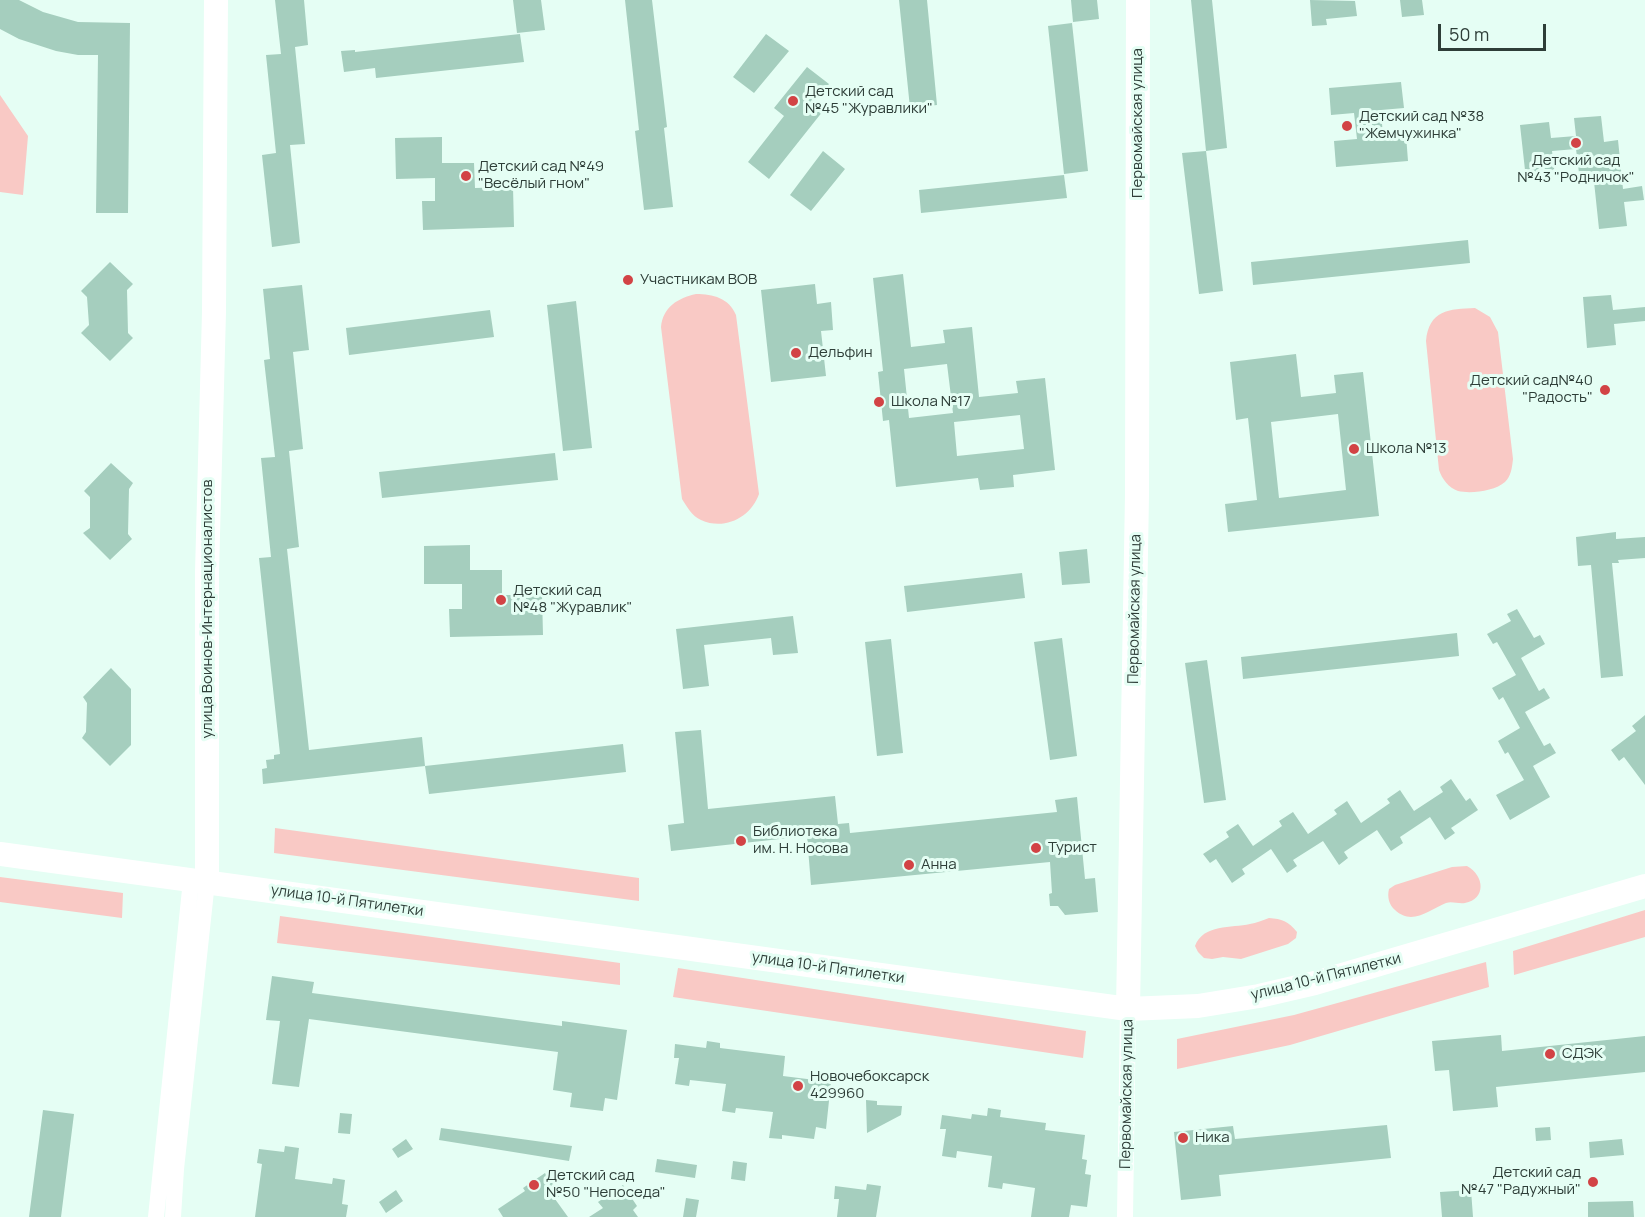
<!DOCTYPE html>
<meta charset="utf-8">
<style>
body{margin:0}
#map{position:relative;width:1645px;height:1217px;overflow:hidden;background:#e5fef4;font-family:Manrope,sans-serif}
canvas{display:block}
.scale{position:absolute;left:1438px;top:24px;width:108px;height:27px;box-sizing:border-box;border:3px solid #2e3e38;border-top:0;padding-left:8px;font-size:18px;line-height:21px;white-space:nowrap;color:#2e3e38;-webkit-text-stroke:4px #e5fef4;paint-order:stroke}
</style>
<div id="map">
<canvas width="1645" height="1217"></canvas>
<div class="scale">50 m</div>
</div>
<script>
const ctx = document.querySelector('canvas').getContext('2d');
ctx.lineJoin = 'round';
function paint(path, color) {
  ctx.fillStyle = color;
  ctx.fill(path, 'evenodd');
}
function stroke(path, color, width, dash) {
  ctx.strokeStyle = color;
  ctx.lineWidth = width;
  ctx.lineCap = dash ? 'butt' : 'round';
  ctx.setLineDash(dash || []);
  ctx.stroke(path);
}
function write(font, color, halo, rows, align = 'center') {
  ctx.font = font + ' Manrope,sans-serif';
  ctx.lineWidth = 6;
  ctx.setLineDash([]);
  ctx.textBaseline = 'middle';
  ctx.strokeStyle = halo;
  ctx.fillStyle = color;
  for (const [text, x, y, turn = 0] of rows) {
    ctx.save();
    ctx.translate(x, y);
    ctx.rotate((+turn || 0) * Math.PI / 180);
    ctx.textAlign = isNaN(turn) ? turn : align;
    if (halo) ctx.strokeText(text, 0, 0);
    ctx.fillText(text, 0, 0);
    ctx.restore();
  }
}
paint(new Path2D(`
 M 0,95 L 28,136 L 23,195 L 0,192 Z
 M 696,294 C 713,294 729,298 736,315 L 759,494 C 751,517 725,531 701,520 C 692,516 687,507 682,499 L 661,327 C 663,307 678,298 696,294 Z
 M 1475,308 L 1490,317 L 1498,332 L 1513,459 C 1512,468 1511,476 1505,482 C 1495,491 1471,494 1458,491 C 1449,488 1442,479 1439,470 L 1426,341 C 1429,310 1449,309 1475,308 Z
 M 275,828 L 639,878 L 639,901 L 274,853 Z
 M 1467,866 C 1485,876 1486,899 1465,903 C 1458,904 1452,901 1446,903 C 1429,910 1412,926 1395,910 C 1389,905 1387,897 1389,889 L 1395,885 L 1452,867 Z
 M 0,877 L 123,893 L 122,918 L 0,902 Z
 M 1645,910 L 1645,937 L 1514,975 L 1513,951 Z
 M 280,916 L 620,963 L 620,985 L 277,943 Z
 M 1269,918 C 1282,919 1288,921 1297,932 L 1296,938 L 1288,944 L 1241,959 L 1223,957 L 1212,959 L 1204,958 L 1198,952 L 1195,946 C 1203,924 1232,928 1250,924 C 1256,923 1263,920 1269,918 Z
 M 1486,962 L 1489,987 L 1290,1045 L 1177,1069 L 1177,1039 L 1294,1015 Z
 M 678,968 L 1086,1031 L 1083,1058 L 673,997 Z`), '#f9c9c5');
paint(new Path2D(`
 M 0,0 L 19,0 L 43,12 L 78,22 L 130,23 L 128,213 L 96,213 L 98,55 L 78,55 L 56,51 L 19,39 L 0,29 Z
 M 275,0 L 304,0 L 308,45 L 295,47 L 305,144 L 290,145 L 300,243 L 272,247 L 262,155 L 276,153 L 266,55 L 281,54 Z
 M 513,0 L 541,0 L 545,30 L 517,33 Z
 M 625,0 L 652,0 L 667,127 L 664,128 L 673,207 L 644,210 L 635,131 L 639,130 Z
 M 899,0 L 927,0 L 937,105 L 910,108 Z
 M 1071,0 L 1097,0 L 1099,19 L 1073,22 Z
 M 1191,0 L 1212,0 L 1227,148 L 1206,151 Z
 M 1310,0 L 1355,1 L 1357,16 L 1326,19 L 1327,25 L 1312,26 Z
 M 1400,0 L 1422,0 L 1424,15 L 1402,17 Z
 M 1072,23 L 1088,171 L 1064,174 L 1048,26 Z
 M 520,34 L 524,62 L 376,78 L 375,68 L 344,72 L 341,51 L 355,50 L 355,52 Z
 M 766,34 L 789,51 L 754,93 L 733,77 Z
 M 807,67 L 829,84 L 813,103 L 823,111 L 769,179 L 748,162 L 784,116 L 774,108 Z
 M 1401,82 L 1404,108 L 1381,110 L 1383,137 L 1406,135 L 1408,161 L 1336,167 L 1334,141 L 1357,139 L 1354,113 L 1331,115 L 1329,88 Z
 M 1601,116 L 1604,142 L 1618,140 L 1623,189 L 1642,186 L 1644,200 L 1624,202 L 1627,226 L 1599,229 L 1593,172 L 1579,173 L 1576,149 L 1552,151 L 1555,176 L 1526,179 L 1520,125 L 1549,122 L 1551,138 L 1576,136 L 1574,118 Z
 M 442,137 L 442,163 L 474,163 L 475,188 L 513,187 L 514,227 L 423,230 L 422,201 L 435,201 L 435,178 L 396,179 L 395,138 Z
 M 823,151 L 845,169 L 811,211 L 790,195 Z
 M 1206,151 L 1223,291 L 1199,294 L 1182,153 Z
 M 1064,175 L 1067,198 L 921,213 L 919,190 Z
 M 1468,240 L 1470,263 L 1253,285 L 1251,262 Z
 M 110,262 L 133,284 L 127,290 L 128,333 L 133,338 L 110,361 L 81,333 L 89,325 L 87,297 L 81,291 Z
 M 903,274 L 911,347 L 945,343 L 943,330 L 972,327 L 979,397 L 1018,393 L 1016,381 L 1045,378 L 1055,470 L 1013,475 L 1014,487 L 980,490 L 978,478 L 896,487 L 889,420 L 883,421 L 878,372 L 883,371 L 873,278 ZM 947,364 L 953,413 L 909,418 L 904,369 ZM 1020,415 L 1024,449 L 957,456 L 954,422 Z
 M 815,284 L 817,304 L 831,302 L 833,330 L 821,331 L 826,376 L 771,382 L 761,290 Z
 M 302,285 L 309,350 L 293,352 L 303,449 L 289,451 L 299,547 L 287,549 L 309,750 L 422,737 L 425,766 L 263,784 L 262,769 L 267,768 L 266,760 L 274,759 L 274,755 L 280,754 L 259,558 L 271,557 L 261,458 L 275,457 L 264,360 L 270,359 L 263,289 Z
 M 1611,295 L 1613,310 L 1645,307 L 1645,321 L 1614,324 L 1616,345 L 1587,348 L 1583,297 Z
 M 576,301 L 592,448 L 563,451 L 547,305 Z
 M 490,310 L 494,337 L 349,355 L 346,328 Z
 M 1296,354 L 1301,397 L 1336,393 L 1334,375 L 1363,372 L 1379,516 L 1228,532 L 1225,504 L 1257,500 L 1248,418 L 1236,420 L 1230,362 ZM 1338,414 L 1346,490 L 1279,498 L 1271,422 Z
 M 555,453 L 558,480 L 382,498 L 379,472 Z
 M 111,463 L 133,483 L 129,489 L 128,534 L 132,539 L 110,560 L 83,533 L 90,528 L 90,497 L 84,491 Z
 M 1616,532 L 1616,539 L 1645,537 L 1645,558 L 1618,560 L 1619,563 L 1612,563 L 1623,676 L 1601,678 L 1591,565 L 1578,566 L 1576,537 Z
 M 470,545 L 470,570 L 502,570 L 502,595 L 542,595 L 543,635 L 450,637 L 449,609 L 462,609 L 462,584 L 424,584 L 424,546 Z
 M 1087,549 L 1090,583 L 1062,585 L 1059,552 Z
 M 1022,573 L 1025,598 L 907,612 L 904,586 Z
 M 1517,609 L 1534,638 L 1540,635 L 1545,644 L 1521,658 L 1539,691 L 1544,688 L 1550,698 L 1525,712 L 1544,746 L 1550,743 L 1556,753 L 1533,766 L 1550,797 L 1510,820 L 1496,795 L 1524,780 L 1508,752 L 1505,754 L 1498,741 L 1520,728 L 1503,697 L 1499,700 L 1492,688 L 1516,675 L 1497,642 L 1493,644 L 1487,634 L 1511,621 L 1507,614 Z
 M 793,616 L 798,653 L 773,655 L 771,638 L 704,645 L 709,686 L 683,689 L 676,629 Z
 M 1457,633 L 1459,656 L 1243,679 L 1241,657 Z
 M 1062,638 L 1077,756 L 1050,760 L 1034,642 Z
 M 891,639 L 903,753 L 877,756 L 865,642 Z
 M 1207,660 L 1226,800 L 1204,803 L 1185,663 Z
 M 111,668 L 131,689 L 131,745 L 110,766 L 82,738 L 86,732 L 87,703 L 83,697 Z
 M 1645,715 L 1645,785 L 1624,757 L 1619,761 L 1611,750 L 1636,731 L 1632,726 Z
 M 701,730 L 708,809 L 835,796 L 838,824 L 849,823 L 850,833 L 1057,812 L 1055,800 L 1077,797 L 1085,879 L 1095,878 L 1098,912 L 1065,915 L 1058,906 L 1050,906 L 1049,894 L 1052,893 L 1050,862 L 811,885 L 807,836 L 671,851 L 668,825 L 684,823 L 675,732 Z
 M 623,744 L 626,772 L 429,794 L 425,766 Z
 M 1451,779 L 1466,801 L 1470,798 L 1478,810 L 1451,828 L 1455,833 L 1445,840 L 1430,817 L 1400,837 L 1403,843 L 1391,851 L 1377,830 L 1344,852 L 1348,858 L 1339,865 L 1323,841 L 1293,860 L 1297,866 L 1287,873 L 1271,849 L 1242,869 L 1245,874 L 1232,883 L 1216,859 L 1210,863 L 1203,854 L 1229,837 L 1226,832 L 1238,824 L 1253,846 L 1282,826 L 1279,821 L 1293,812 L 1308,834 L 1337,814 L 1334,810 L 1347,801 L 1361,823 L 1390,803 L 1387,799 L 1400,790 L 1414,811 L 1443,792 L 1440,787 Z
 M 272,976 L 314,982 L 312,993 L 562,1026 L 562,1021 L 627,1030 L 617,1100 L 605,1098 L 603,1111 L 570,1107 L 572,1093 L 553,1090 L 558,1052 L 309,1019 L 299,1087 L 272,1084 L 280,1021 L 266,1020 Z
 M 1501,1035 L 1502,1051 L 1645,1036 L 1645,1072 L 1496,1087 L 1498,1107 L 1453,1111 L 1449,1070 L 1435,1071 L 1432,1041 Z
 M 707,1041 L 720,1043 L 720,1048 L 785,1056 L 783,1076 L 831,1082 L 826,1129 L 816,1127 L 814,1139 L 782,1135 L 782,1139 L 769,1138 L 773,1112 L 736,1108 L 735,1113 L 722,1111 L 726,1084 L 690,1080 L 689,1086 L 675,1084 L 679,1058 L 674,1058 L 675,1044 L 706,1048 Z
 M 866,1100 L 877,1101 L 877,1105 L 902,1106 L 901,1115 L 867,1133 Z
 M 988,1108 L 1001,1110 L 1000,1117 L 1046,1123 L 1045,1130 L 1085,1135 L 1082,1159 L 1087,1160 L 1085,1174 L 1091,1175 L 1087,1207 L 1071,1205 L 1069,1217 L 1031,1217 L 1035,1188 L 1003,1183 L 1002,1189 L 988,1187 L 992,1156 L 957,1151 L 956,1158 L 942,1156 L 946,1129 L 940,1129 L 942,1115 L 971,1119 L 972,1114 L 987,1116 Z
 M 43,1110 L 74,1114 L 61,1217 L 29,1217 Z
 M 340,1113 L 352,1114 L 350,1134 L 338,1133 Z
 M 1387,1125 L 1391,1158 L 1219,1175 L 1221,1196 L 1181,1200 L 1174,1132 L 1233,1126 L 1235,1139 Z
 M 1550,1127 L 1551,1140 L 1536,1141 L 1535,1128 Z
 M 441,1128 L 572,1146 L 569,1161 L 439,1140 Z
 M 406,1139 L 413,1149 L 398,1158 L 392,1149 Z
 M 1622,1139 L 1624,1155 L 1590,1158 L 1589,1142 Z
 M 285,1146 L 299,1148 L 295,1179 L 332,1184 L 333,1178 L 345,1180 L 342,1204 L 348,1205 L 346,1217 L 255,1217 L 262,1164 L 257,1163 L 259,1149 L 284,1152 Z
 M 657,1159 L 697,1165 L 695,1178 L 655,1172 Z
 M 733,1161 L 747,1163 L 745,1181 L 731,1179 Z
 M 545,1173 L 561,1195 L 555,1199 L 568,1217 L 503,1217 L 498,1209 L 525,1191 L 523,1188 Z
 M 867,1184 L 881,1186 L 876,1217 L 837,1217 L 839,1199 L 834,1199 L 835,1186 L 866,1190 Z
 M 623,1185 L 637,1206 L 633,1210 L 638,1217 L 589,1217 L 603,1208 L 598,1202 Z
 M 396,1190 L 403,1201 L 386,1213 L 379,1202 Z
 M 1471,1190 L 1473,1217 L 1442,1217 L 1440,1192 Z
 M 686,1198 L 699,1200 L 696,1217 L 683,1217 Z
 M 1633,1201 L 1634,1217 L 1588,1217 L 1588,1202 Z`), '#a5cebe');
stroke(new Path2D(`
 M 156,1217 L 191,880
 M 173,1217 L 176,1169 L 207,882
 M 1125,1217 L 1128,1009`), '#fff', 16);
stroke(new Path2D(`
 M 0,854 L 1128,1009 L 1198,1006 L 1259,996 L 1315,983 L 1645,886
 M 207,882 L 207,572 L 214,312 L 216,0
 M 1128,1009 L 1137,495 L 1138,0`), '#fff', 24);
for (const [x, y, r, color] of [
 [793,101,6,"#d24345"],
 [1347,126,6,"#d24345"],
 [1576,143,6,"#d24345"],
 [466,176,6,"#d24345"],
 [628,280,6,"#d24345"],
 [796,353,6,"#d24345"],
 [1605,390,6,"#d24345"],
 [879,402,6,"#d24345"],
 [1354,449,6,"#d24345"],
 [501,600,6,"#d24345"],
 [741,841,6,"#d24345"],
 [1036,848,6,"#d24345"],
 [909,865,6,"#d24345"],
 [1550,1054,6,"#d24345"],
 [798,1086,6,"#d24345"],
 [1183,1138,6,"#d24345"],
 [1593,1182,6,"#d24345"],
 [534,1185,6,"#d24345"]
]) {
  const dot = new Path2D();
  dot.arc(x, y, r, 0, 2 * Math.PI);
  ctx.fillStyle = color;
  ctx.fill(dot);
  stroke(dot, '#e5fef4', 2);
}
write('15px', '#2e3e38', '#e5fef4', [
 ["Детский сад",805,92],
 ["№45 \"Журавлики\"",805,109],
 ["Детский сад №38",1359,117],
 ["\"Жемчужинка\"",1359,134],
 ["Детский сад",1576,161,"center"],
 ["№43 \"Родничок\"",1576,178,"center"],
 ["Детский сад №49",478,167],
 ["\"Весёлый гном\"",478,184],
 ["Участникам ВОВ",640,280],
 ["Дельфин",808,353],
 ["Детский сад№40",1593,381,"right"],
 ["\"Радость\"",1593,398,"right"],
 ["Школа №17",891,402],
 ["Школа №13",1366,449],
 ["Детский сад",513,591],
 ["№48 \"Журавлик\"",513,608],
 ["Библиотека",753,832],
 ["им. Н. Носова",753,849],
 ["Турист",1048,848],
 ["Анна",921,865],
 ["СДЭК",1562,1054],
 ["Новочебоксарск",810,1077],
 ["429960",810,1094],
 ["Ника",1195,1138],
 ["Детский сад",1581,1173,"right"],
 ["№47 \"Радужный\"",1581,1190,"right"],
 ["Детский сад",546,1176],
 ["№50 \"Непоседа\"",546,1193]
], 'left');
write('15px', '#2e3e38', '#e5fef4', [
 ["Первомайская улица",1138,123,-90],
 ["улица Воинов-Интернационалистов",208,609,-90],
 ["Первомайская улица",1135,609,-89],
 ["улица 10-й Пятилетки",347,901,8],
 ["улица 10-й Пятилетки",828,968,8],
 ["улица 10-й Пятилетки",1326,977,-14],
 ["Первомайская улица",1127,1094,-89]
]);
</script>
